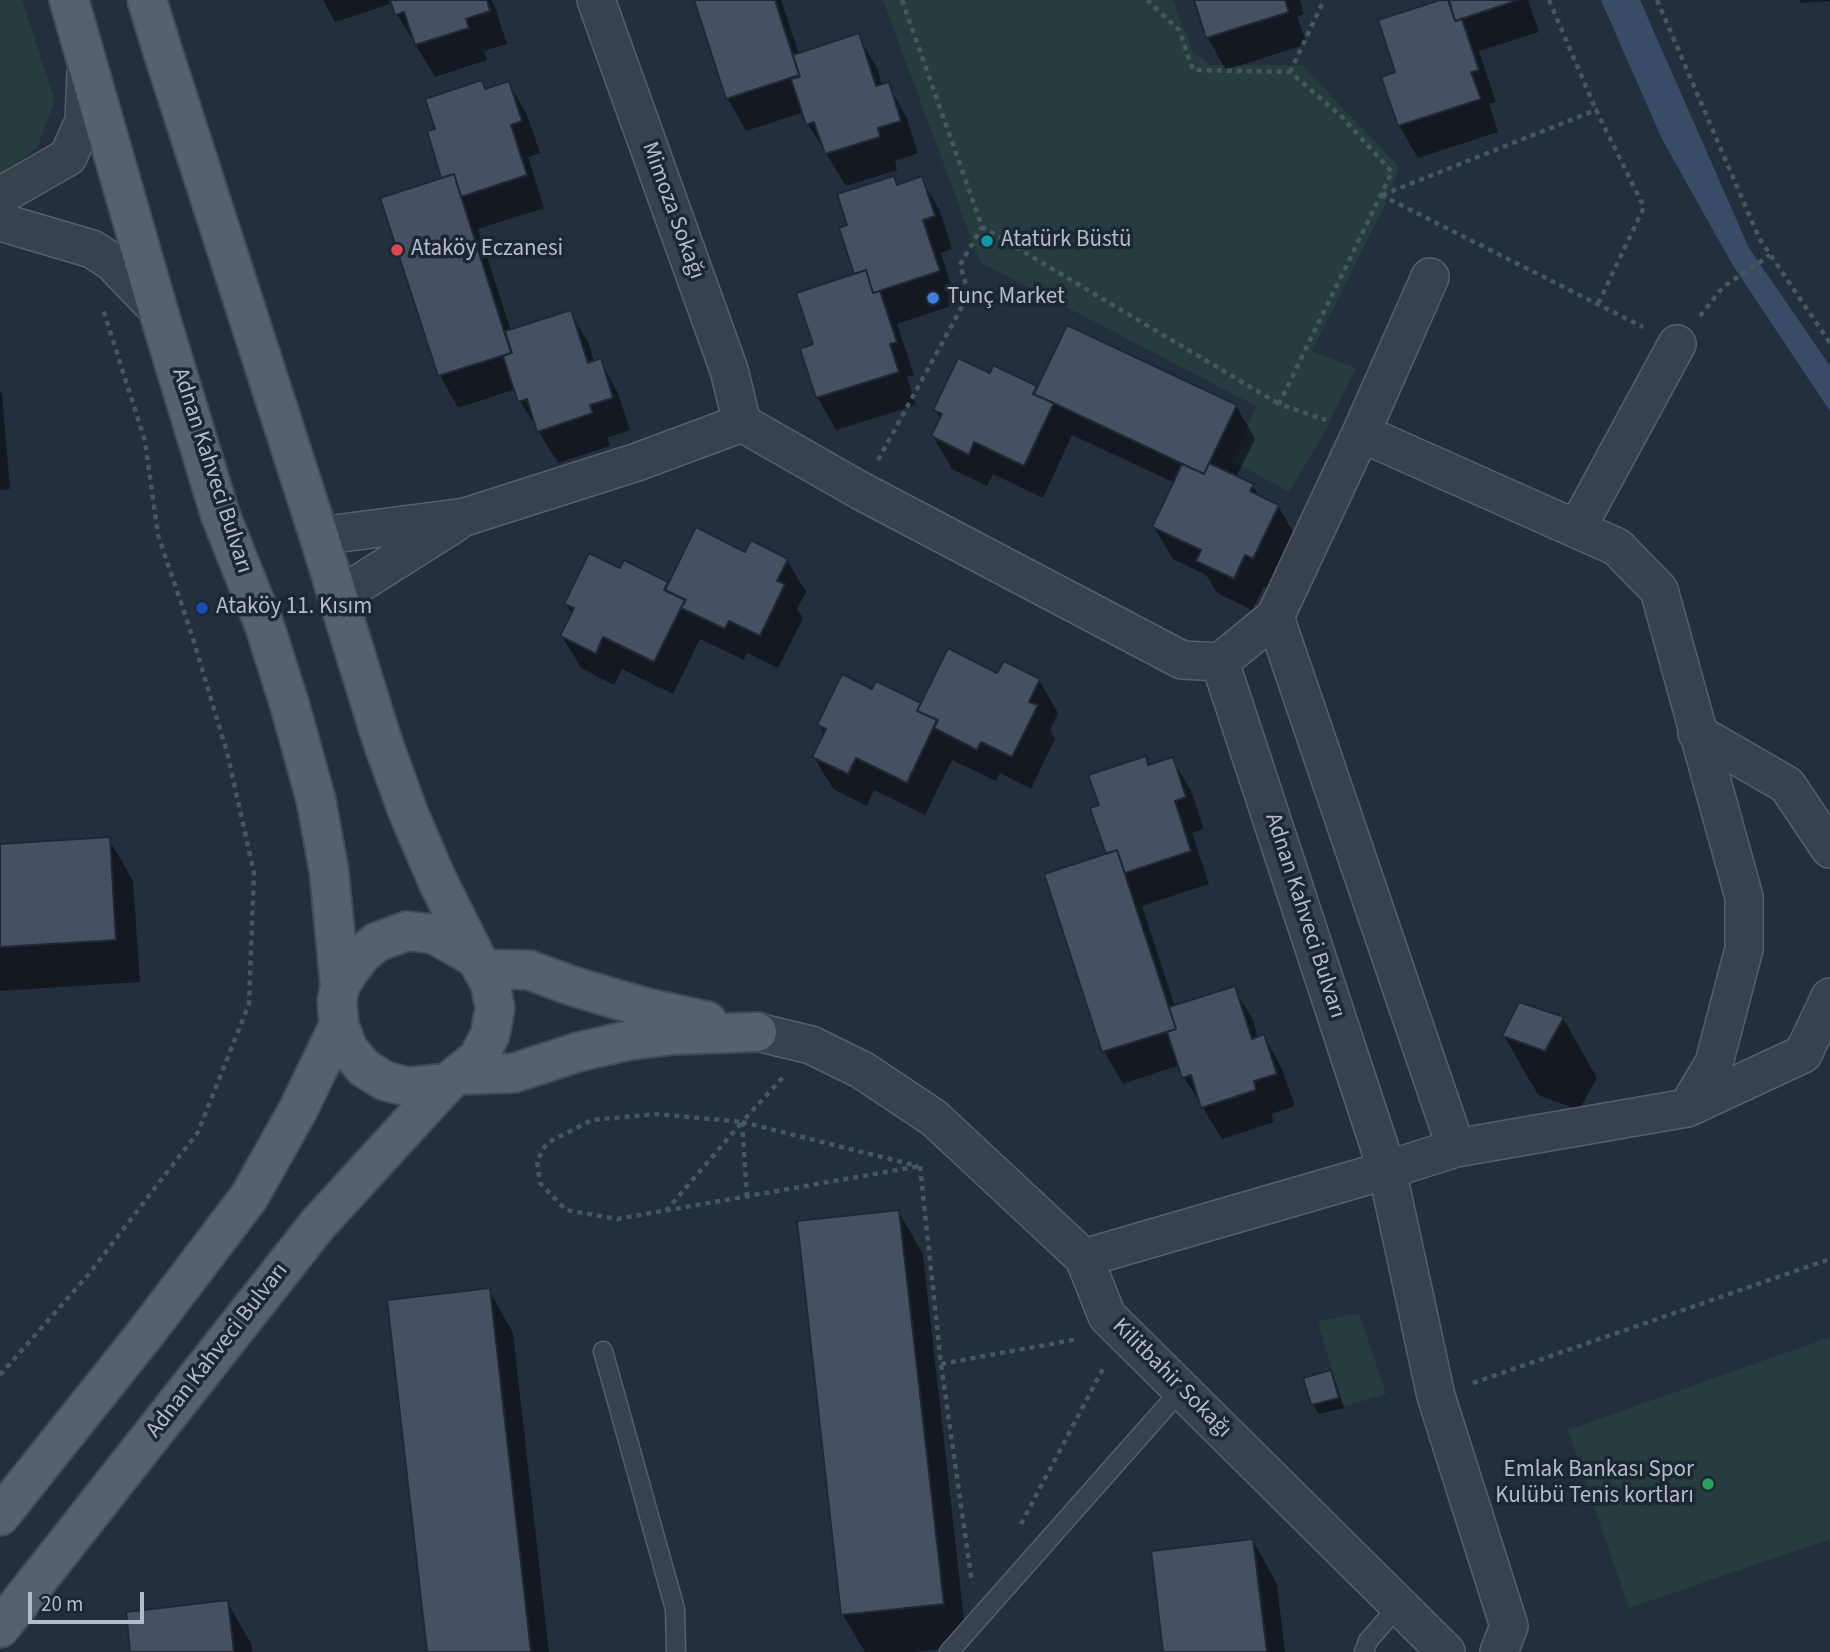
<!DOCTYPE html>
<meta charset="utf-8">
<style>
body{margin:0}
#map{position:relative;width:1830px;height:1652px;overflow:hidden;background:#242f3e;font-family:"Source Sans 3",sans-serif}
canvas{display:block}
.scale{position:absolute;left:28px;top:1592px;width:116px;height:32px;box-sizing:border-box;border:4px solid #b4bcc9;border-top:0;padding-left:9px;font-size:21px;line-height:24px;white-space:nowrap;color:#b4bcc9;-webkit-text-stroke:5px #1d2633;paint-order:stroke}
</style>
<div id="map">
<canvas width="1830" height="1652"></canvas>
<div class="scale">20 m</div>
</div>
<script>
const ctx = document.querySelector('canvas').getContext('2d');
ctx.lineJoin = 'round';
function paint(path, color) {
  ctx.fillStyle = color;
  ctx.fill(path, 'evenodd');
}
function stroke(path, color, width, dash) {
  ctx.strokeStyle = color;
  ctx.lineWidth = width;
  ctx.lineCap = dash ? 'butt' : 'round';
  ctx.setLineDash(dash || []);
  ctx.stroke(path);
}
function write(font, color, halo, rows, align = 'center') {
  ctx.font = font + ' "Source Sans 3",sans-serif';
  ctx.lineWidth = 7;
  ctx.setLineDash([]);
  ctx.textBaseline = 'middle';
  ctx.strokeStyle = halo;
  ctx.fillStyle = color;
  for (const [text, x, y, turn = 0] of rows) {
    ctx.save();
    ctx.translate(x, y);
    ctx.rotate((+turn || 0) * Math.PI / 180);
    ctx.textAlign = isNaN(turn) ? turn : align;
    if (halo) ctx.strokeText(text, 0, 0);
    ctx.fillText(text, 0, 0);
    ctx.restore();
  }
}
paint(new Path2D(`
 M 0,0 L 22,0 L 55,101 L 37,148 L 0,174 Z
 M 883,0 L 1173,0 L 1192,50 L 1209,65 L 1302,65 L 1399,167 L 1385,205 L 1312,351 L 1356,368 L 1324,433 L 1289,492 L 1232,461 L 1256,406 L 980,262 Z
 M 1359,1313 L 1386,1394 L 1342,1407 L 1318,1321 Z
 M 1830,1337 L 1830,1539 L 1629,1608 L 1568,1430 Z`), '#263c3f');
paint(new Path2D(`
 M 1601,0 L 1640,0 L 1749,248 L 1830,366 L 1830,411 L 1732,264 L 1662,139 Z`), '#394c67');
paint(new Path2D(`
 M 323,0 L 491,0 L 495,7 L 507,44 L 484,51 L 487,60 L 435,77 L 397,14 L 393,3 L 335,22 Z
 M 695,0 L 781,0 L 799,54 L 858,35 L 877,68 L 882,85 L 888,84 L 906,116 L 918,153 L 895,161 L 897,170 L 846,186 L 808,124 L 804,112 L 746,131 L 728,99 Z
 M 1195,0 L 1300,0 L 1304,14 L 1297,17 L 1307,44 L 1226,70 L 1208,38 Z
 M 1437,0 L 1528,0 L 1539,32 L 1479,51 L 1496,102 L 1489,104 L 1498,132 L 1418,158 L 1399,125 L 1397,73 L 1438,3 Z
 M 1799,0 L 1830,0 L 1830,1 L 1801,3 Z
 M 509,83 L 527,115 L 540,153 L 528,157 L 544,208 L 478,229 L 511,331 L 570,312 L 589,344 L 594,362 L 600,360 L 618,393 L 630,430 L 607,438 L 610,446 L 558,463 L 520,401 L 516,389 L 458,408 L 440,375 L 444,179 L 429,133 L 437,131 L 486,90 Z
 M 893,178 L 898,186 L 921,178 L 940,211 L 952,249 L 941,253 L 957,304 L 897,324 L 914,375 L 907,377 L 916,405 L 836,430 L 818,398 L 802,350 L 815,345 L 856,275 L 849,226 Z
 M 994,367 L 1039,388 L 1236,406 L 1255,439 L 1236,477 L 1252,485 L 1260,498 L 1278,506 L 1297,539 L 1272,591 L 1264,587 L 1252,610 L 1217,593 L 1206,575 L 1173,559 L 1154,527 L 1175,483 L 1072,435 L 1043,498 L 993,474 L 987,486 L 952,469 L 933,436 L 941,420 L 935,410 L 990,375 Z
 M 0,390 L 2,394 L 10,489 L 0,490 Z
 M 746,554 L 787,560 L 806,592 L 797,609 L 803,618 L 778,668 L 747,653 L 744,660 L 700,639 L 673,694 L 622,669 L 614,685 L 581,668 L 562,636 L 572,615 L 566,604 L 620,570 L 624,562 L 669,584 Z
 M 998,675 L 1039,680 L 1058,713 L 1050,730 L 1055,739 L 1031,789 L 1000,773 L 996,781 L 952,760 L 925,815 L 874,790 L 867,806 L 833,789 L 814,757 L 825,736 L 819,725 L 873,691 L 922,705 Z
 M 1145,758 L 1149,767 L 1172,759 L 1191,791 L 1204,829 L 1192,833 L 1209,884 L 1142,906 L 1175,1007 L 1234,988 L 1253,1020 L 1258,1038 L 1264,1036 L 1282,1069 L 1295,1106 L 1271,1114 L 1274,1122 L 1222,1139 L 1184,1077 L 1180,1065 L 1123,1084 L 1104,1051 L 1108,855 L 1101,806 Z
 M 109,839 L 133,881 L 140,982 L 0,991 L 0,846 Z
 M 1563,1018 L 1597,1078 L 1579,1110 L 1538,1095 L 1504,1036 Z
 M 898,1211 L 923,1254 L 967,1646 L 914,1652 L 865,1652 L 843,1615 Z
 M 489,1290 L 513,1333 L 549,1652 L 429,1652 Z
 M 1330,1372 L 1336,1382 L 1344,1408 L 1319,1414 L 1313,1404 Z
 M 1253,1541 L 1277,1584 L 1285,1652 L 1165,1652 Z
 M 227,1602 L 252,1645 L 252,1652 L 132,1652 Z`), '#0007');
const building = new Path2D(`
 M 390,0 L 487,0 L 490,11 L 466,19 L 469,28 L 415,45 L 404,12 L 395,15 Z
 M 694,0 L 775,0 L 799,75 L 726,99 Z
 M 1194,0 L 1285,0 L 1289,12 L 1206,38 Z
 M 1440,0 L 1448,0 L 1455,21 L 1462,19 L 1479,70 L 1471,72 L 1481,99 L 1398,126 L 1381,77 L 1395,72 L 1378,20 Z
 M 1449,0 L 1518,0 L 1455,21 Z
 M 859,33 L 876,86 L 889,82 L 901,121 L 878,128 L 880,137 L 825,154 L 814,122 L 806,125 L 791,79 L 800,77 L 793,55 Z
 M 482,80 L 485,89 L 509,81 L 522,121 L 511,125 L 527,175 L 461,197 L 454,174 L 441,178 L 427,131 L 435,129 L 425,99 Z
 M 454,174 L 511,353 L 438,376 L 380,198 Z
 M 894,176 L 897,185 L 922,176 L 935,216 L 923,220 L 940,271 L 873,293 L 866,270 L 854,274 L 839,228 L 847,225 L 837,194 Z
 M 866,270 L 873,293 L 880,291 L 897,342 L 890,344 L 899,372 L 816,398 L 800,349 L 813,344 L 796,293 Z
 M 571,310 L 588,363 L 601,358 L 613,398 L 590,405 L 593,413 L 537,432 L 527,399 L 518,402 L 503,356 L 512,353 L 505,331 Z
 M 1067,325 L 1237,405 L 1204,474 L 1034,394 Z
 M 958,358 L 990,373 L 993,365 L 1037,386 L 1033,394 L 1054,403 L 1024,466 L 974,442 L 969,455 L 931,436 L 942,414 L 933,410 Z
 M 1209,463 L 1254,484 L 1250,491 L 1279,505 L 1253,559 L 1245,555 L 1234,579 L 1196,561 L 1201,550 L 1152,527 L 1182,464 L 1204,474 Z
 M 696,527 L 745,552 L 751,540 L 788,559 L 777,581 L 785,584 L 760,636 L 729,621 L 725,629 L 681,608 L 686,600 L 665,590 Z
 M 589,553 L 620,568 L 624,560 L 668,582 L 664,590 L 685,600 L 654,662 L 603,637 L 596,654 L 560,636 L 574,608 L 564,604 Z
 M 948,648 L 997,673 L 1004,661 L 1040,679 L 1029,702 L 1038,705 L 1012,757 L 981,742 L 977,750 L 934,728 L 938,720 L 917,711 Z
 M 842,674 L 872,689 L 876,681 L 921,703 L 917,711 L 937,720 L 907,783 L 856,758 L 848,774 L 812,757 L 826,729 L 817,725 Z
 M 1146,756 L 1148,765 L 1173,757 L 1186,797 L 1175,801 L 1191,851 L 1125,873 L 1117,850 L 1106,854 L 1090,808 L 1099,805 L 1088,775 Z
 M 110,837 L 116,940 L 0,947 L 0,844 Z
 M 1117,850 L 1176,1029 L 1102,1052 L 1044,874 Z
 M 1235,986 L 1252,1039 L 1264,1034 L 1277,1074 L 1254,1081 L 1256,1090 L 1201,1108 L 1191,1075 L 1182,1078 L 1167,1032 L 1176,1029 L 1169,1007 Z
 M 1519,1002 L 1564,1017 L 1545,1051 L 1502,1036 Z
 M 899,1210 L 944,1604 L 841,1615 L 797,1221 Z
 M 490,1288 L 531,1652 L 427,1652 L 387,1300 Z
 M 1331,1370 L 1339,1398 L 1311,1405 L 1303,1378 Z
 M 1253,1539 L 1267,1652 L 1163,1652 L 1151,1551 Z
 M 228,1600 L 234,1652 L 130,1652 L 126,1612 Z`);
paint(building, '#455162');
stroke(building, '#1f2835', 2);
const service = new Path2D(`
 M 603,1351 L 675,1609 L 676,1652
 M 949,1652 L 1181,1390
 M 1364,1652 L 1368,1641 L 1399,1605`);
const minor = new Path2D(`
 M 596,0 L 729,370 L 742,423
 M 0,196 L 68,157 L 84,121 L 86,73
 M 0,222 L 92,249 L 112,262 L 158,310
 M 742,423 L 861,491 L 1182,660 L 1220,662 L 1275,617 L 1361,433 L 1430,277
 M 1577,528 L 1677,344
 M 319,536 L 465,517 L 637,462 L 742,423
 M 338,597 L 455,523
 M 1275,617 L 1456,1148
 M 1220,662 L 1387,1170 L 1436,1396 L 1509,1626 L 1499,1652
 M 1697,733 L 1787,785 L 1830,849
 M 757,1032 L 811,1045 L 862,1070 L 934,1118 L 1084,1258 L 1107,1316 L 1446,1652
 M 1687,1108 L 1803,1054 L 1830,997
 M 1084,1258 L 1387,1170 L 1456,1148 L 1687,1108 L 1714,1063 L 1744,949 L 1744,897 L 1659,590 L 1617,547 L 1361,433`);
const primary = new Path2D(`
 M 69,0 L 158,310 L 220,514 L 265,627 L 290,706 L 316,800 L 329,871 L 340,986
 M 147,0 L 162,49 L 319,536 L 381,737 L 408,812 L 438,882 L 476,958 L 490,983 L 495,1008 L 490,1035 L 478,1058 L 447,1083 L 409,1087 L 385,1081 L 364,1068 L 348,1049 L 339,1025 L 337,1001 L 340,986 L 349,971 L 362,954 L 377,942 L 407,931 L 434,934 L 476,958
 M 482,969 L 529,970 L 572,986 L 643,1007 L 707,1021
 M 458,1075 L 514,1073 L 578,1052 L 626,1041 L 673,1035 L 757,1032
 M 0,1516 L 145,1334 L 249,1197 L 298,1110 L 339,1025
 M 0,1628 L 318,1224 L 447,1083`);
stroke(service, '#565f6c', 21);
stroke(minor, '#565f6c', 40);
stroke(primary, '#414a57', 42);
stroke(new Path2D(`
 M 902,0 L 982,227 L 1279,404
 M 1147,0 L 1179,30 L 1193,70 L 1290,72 L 1340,115 L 1392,172 L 1279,404 L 1326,420
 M 1549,0 L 1596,110
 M 1657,0 L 1759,238 L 1830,343
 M 1290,72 L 1323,2 L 1322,0
 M 1381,195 L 1643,327
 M 1382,195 L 1596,110 L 1644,207 L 1598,304
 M 1700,316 L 1723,287 L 1770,255
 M 878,460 L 969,294 L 960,265 L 982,227
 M 742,1122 L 918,1166
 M 920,1166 L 941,1364 L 972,1583
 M 747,1197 L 742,1122 L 783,1077
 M 666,1211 L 742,1122 L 657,1114 L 592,1120 L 547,1143 L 537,1161 L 540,1183 L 566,1210 L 617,1219 L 920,1166
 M 941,1364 L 1078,1339
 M 0,1375 L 88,1275 L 198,1132 L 249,1004 L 254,873 L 227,752 L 190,629 L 158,535 L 145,441 L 103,309
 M 1473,1383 L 1830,1259
 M 1021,1524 L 1105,1365`), '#44595c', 4.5, [5, 5]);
stroke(service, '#38414e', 18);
stroke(minor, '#38414e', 37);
stroke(primary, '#56606e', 38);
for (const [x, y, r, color] of [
 [987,241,7,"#0f9aa8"],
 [397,250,7,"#e0444e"],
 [933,298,7,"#3f7fe0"],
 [202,608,7,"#1a4fb4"],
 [1708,1484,7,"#2e9e5b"]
]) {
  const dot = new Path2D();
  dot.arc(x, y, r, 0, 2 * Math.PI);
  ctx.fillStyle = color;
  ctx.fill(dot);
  stroke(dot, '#1d2633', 2.5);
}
write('23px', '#b4bcc9', '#1d2633', [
 ["Mimoza Sokağı",672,211,70],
 ["Adnan Kahveci Bulvarı",211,471,72],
 ["Adnan Kahveci Bulvarı",1304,916,72],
 ["Adnan Kahveci Bulvarı",218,1351,-52],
 ["Kilitbahir Sokağı",1171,1379,45]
]);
write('23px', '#b4bcc9', '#1d2633', [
 ["Atatürk Büstü",1001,241],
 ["Ataköy Eczanesi",411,250],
 ["Tunç Market",947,298],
 ["Ataköy 11. Kısım",216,608],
 ["Emlak Bankası Spor",1694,1471,"right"],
 ["Kulübü Tenis kortları",1694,1497,"right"]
], 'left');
</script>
